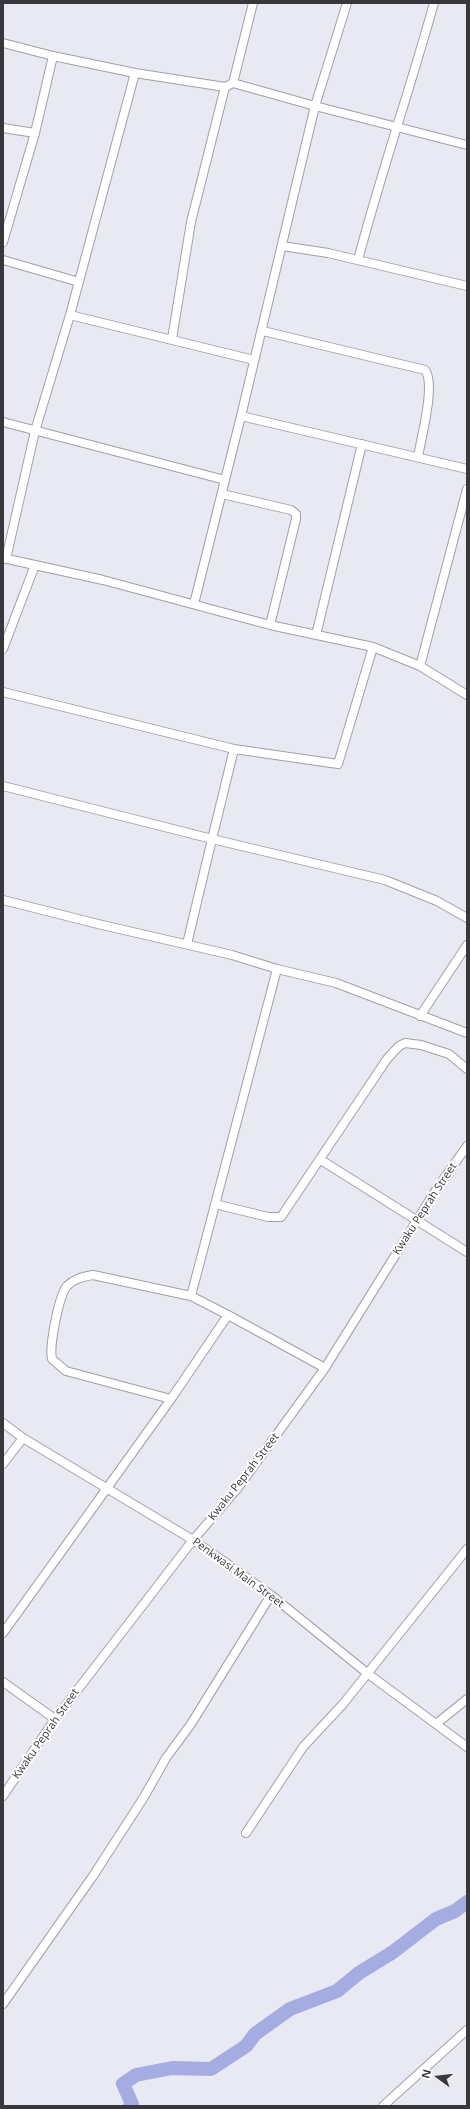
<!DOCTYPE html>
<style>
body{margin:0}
#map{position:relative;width:470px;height:2109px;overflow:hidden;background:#e8e9f2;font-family:"Open Sans",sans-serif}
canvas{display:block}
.frame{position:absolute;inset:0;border:4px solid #38383c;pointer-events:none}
.north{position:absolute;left:418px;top:2057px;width:40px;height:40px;-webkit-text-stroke:3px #fff;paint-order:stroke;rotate:285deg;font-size:11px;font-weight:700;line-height:16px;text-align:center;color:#38383c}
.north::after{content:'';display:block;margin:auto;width:14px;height:18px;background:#38383c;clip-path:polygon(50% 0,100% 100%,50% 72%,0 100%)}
</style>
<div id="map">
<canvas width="470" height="2109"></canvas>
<div class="frame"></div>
<div class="north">N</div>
</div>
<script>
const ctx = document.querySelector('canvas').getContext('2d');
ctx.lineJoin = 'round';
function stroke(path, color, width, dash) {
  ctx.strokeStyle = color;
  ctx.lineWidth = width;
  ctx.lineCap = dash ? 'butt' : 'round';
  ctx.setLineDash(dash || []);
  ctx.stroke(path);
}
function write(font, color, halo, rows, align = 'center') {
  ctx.font = font + ' "Open Sans",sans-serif';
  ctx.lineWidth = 4;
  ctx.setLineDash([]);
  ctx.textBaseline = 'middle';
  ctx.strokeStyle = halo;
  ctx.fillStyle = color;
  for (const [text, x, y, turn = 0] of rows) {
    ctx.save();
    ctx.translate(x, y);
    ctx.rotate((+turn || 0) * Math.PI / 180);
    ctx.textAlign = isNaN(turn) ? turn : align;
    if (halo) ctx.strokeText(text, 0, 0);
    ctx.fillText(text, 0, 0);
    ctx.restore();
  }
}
stroke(new Path2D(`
 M 130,2106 L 132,2104 L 123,2084 L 136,2075 L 172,2068 L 211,2069 L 246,2046 L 255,2034 L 290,2009 L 337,1991 L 359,1973 L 393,1952 L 436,1919 L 455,1911 L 467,1902`), '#a4ace2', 14);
const minor = new Path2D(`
 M 347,3 L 315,106 L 467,145
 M 3,43 L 53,56
 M 135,73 L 225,87 L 233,83 L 315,106 L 241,416
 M 233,83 L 253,3
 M 3,128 L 35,133 L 3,242
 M 282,246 L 328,253 L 467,286
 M 3,260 L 79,282
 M 358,260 C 381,173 410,89 434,3
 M 70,315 L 254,360
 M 263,331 L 425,370 C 436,384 421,438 418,457
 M 172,339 L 191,222 L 225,87
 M 3,422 L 225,480
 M 222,494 L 291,510 L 296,514 L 296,519 L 270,625
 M 3,558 L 103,580 L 270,625 L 373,647 L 420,666 L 467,695
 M 6,559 L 35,431 L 70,315 L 135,73 L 53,56 L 35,133
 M 194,604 L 241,416 L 467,469
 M 316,635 L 362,444
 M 3,649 L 35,565
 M 420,666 L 467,489
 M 3,692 L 234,749 L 212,839 L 3,786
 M 234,749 L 338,764 L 373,647
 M 3,900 L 98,924 L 232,955 L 277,969 L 336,983 L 467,1033
 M 187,944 L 212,839 L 385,880 L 437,901 L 467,918
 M 420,1016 L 467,945
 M 321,1160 L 467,1252
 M 215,1204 L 268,1217 L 281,1217 L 387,1059 L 399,1046 L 405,1043 L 421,1045 L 449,1054 L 467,1069
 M 228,1315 L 191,1296 L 277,969
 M 171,1399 L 66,1371 L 52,1359 C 49,1346 59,1295 67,1286 C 75,1278 83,1277 93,1275 L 191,1296
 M 3,1423 L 23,1438
 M 3,1464 L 23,1438 L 193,1540 L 225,1562 L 271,1595 L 367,1673 L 467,1747
 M 3,1633 L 171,1399 L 228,1315 L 325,1368
 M 3,1682 L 55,1719
 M 436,1724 L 467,1699
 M 3,1796 L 55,1719 L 193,1540 L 237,1489 L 325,1368 L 436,1190 L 467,1146
 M 246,1833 L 303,1747 L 343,1704 L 467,1549
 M 3,2004 L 93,1876 L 144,1797 L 166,1758 L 191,1724 L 271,1595
 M 383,2106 L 467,2030`);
stroke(minor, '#9fa1a9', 10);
stroke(minor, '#fff', 8);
write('11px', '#38383c', '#fff', [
 ["Kwaku Peprah Street",425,1209,-57],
 ["Kwaku Peprah Street",244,1477,-52],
 ["Penkwasi Main Street",238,1573,36],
 ["Kwaku Peprah Street",46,1734,-55]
]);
</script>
